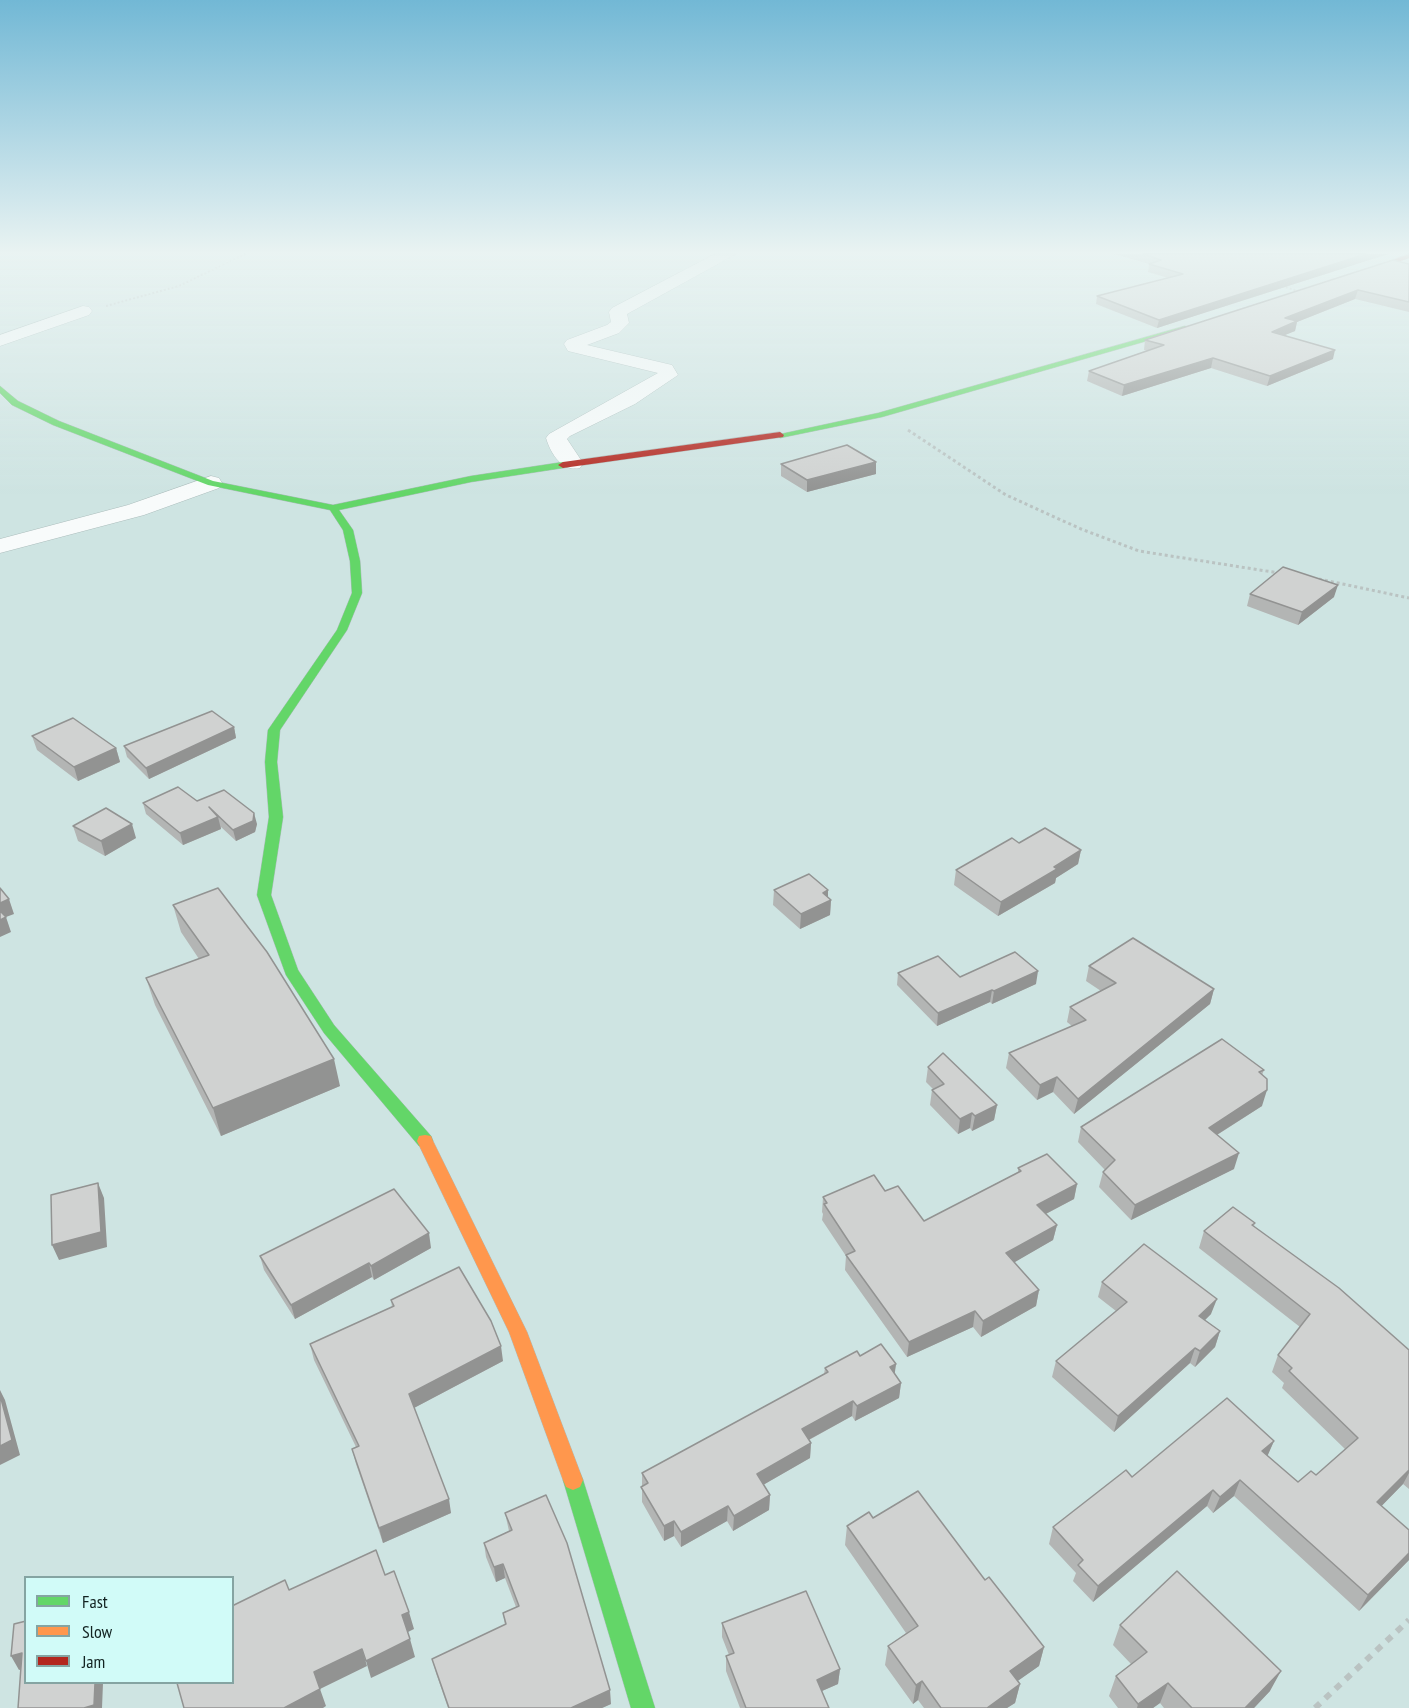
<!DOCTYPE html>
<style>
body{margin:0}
#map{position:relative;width:1409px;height:1708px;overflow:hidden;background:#cee4e2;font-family:"PT Sans Narrow",sans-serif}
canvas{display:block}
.legend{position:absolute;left:24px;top:1576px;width:210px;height:108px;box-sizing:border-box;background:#d1fbf8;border:2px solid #85a4a2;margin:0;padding:8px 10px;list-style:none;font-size:18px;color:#122221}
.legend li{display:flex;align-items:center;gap:12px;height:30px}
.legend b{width:30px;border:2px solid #85a4a2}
</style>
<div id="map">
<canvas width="1409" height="1708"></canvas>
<ul class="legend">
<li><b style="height:8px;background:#63d668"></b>Fast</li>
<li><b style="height:8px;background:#ff974d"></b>Slow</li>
<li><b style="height:8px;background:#b3261e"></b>Jam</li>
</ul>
</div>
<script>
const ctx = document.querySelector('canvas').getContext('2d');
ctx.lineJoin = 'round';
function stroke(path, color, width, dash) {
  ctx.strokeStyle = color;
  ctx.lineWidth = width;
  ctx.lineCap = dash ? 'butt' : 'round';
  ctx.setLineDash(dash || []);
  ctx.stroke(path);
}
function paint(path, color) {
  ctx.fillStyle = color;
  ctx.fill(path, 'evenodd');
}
const street = new Path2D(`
 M 715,254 L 736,254 L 627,314 L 629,323 L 619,333 L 587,345 L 672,365 L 678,375 L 635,404 L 570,436 L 567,439 L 583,463 L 580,468 C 562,472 551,454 546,438 L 549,434 L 658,373 L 568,351 L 564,344 L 567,340 L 607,325 L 611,322 L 609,312 L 612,308 Z
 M 83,306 L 89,307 L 92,311 L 89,315 L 0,346 L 0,335 Z
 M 211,476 L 219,478 L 222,483 L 219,488 L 144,515 L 0,553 L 0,539 L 128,505 Z`);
const fast = new Path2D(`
 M 1185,326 L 1192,328 L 882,417 L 780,438 L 776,435 L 878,413 Z
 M 0,386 L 18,401 L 59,421 L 213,481 L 333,505 L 471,476 L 563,462 L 568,465 L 563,468 L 471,482 L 339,510 L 353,530 L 360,561 L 362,593 L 347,630 L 280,730 L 277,762 L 283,817 L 271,895 L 298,970 L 334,1025 L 431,1136 L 433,1141 L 431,1146 L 425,1147 L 419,1146 L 324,1033 L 286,975 L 257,895 L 269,817 L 265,762 L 268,730 L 337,630 L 352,593 L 350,561 L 343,530 L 330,510 L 208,485 L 53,425 L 12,405 L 0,393 Z
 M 573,1470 L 580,1473 L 583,1480 L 655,1708 L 631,1708 L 563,1480 L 566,1473 Z`);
const slow = new Path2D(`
 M 425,1135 L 431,1136 L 433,1141 L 527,1332 L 583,1480 L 580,1487 L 573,1490 L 566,1487 L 563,1480 L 509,1332 L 417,1141 L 419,1136 Z`);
const jam = new Path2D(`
 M 1409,254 L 1409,258 L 1356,277 L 1350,276 Z
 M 780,432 L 784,435 L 783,437 L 563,468 L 558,465 L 563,462 Z`);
stroke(street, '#abbcbb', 1);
stroke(fast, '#abbcbb', 1);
stroke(slow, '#abbcbb', 1);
stroke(jam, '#abbcbb', 1);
stroke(new Path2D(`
 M 1282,286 L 1301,292
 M 106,306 L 179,286 L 245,254`), '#bac3c2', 2, [2, 2]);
stroke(new Path2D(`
 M 908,430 L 1006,495 L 1081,529 L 1139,551 L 1279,573
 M 1319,579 L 1409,598`), '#bac3c2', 3, [3, 3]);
stroke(new Path2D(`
 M 1315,1708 L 1409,1620`), '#bac3c2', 6, [7, 7]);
paint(street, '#f8fbfb');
paint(fast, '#63d668');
paint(slow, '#ff974d');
paint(jam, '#b3261e');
paint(new Path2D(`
 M 1114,254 L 1388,254 L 1157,328 L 1096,304 L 1097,296 L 1168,278 L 1148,272 L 1149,264 Z
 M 1409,264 L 1409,312 L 1355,299 L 1297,322 L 1295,331 L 1285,335 L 1333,359 L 1267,386 L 1211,368 L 1122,396 L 1087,381 L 1089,371 L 1148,351 L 1144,350 L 1145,340 Z
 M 876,462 L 876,474 L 807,492 L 781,476 L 781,464 Z
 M 1250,594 L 1334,597 L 1298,625 L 1247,606 Z
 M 234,727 L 236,738 L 149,779 L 127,757 L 124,746 Z
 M 32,736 L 116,748 L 120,762 L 78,781 L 37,750 Z
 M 197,801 L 257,824 L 255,832 L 236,841 L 221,827 L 221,829 L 183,845 L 146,814 L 143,803 Z
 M 73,826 L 136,838 L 105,856 L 78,841 Z
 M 1019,843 L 1081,850 L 1078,864 L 1056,878 L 1055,883 L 998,916 L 954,885 L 956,870 Z
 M 774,890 L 828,898 L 831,900 L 830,915 L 800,929 L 773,905 Z
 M 173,905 L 340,1086 L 221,1136 L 155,1005 L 146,978 L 199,959 L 181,932 Z
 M 1089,966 L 1214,989 L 1210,1004 L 1074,1114 L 1053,1092 L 1037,1100 L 1006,1068 L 1009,1053 L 1072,1026 L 1067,1022 L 1070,1007 L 1101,991 L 1086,981 Z
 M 898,973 L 960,977 L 1036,984 L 992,1004 L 990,1002 L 937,1026 L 897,985 Z
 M 928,1067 L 997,1105 L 994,1120 L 972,1131 L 970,1128 L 958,1134 L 930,1105 L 932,1090 L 933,1089 L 926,1082 Z
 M 1264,1070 L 1262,1075 L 1262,1106 L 1217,1135 L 1234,1169 L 1131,1220 L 1099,1187 L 1103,1172 L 1105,1170 L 1078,1142 L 1081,1127 Z
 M 1018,1168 L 1077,1184 L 1074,1199 L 1046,1214 L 1057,1225 L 1053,1240 L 1014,1262 L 1039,1290 L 1036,1306 L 981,1337 L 973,1327 L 907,1357 L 845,1270 L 846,1256 L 822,1220 L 823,1214 L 822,1212 L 823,1197 L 885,1191 L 924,1221 L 1018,1172 Z
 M 1255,1223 L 1254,1226 L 1409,1350 L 1409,1489 L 1403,1484 L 1381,1506 L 1409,1530 L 1409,1560 L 1359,1611 L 1234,1496 L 1213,1513 L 1207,1506 L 1093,1602 L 1073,1581 L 1076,1573 L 1049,1544 L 1053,1527 L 1132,1477 L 1274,1441 L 1267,1456 L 1298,1482 L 1316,1475 L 1345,1449 L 1282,1388 L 1284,1383 L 1272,1372 L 1278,1355 L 1300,1327 L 1199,1248 L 1204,1231 Z
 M 431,1248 L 374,1280 L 372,1277 L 295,1319 L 264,1270 L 260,1256 Z
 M 1102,1282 L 1211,1314 L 1205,1320 L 1220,1331 L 1215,1347 L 1195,1367 L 1190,1363 L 1114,1432 L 1052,1377 L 1056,1361 L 1116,1311 L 1098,1297 Z
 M 391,1300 L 503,1361 L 414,1408 L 451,1513 L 383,1543 L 356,1464 L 352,1449 L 356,1447 L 314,1360 L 310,1344 L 392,1307 Z
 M 860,1356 L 896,1364 L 894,1374 L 901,1383 L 899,1398 L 855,1421 L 852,1416 L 809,1440 L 811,1443 L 810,1458 L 763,1485 L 770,1495 L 769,1510 L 733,1531 L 727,1521 L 681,1547 L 674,1536 L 664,1541 L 642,1502 L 642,1473 L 824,1374 L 825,1368 Z
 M 505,1513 L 611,1704 L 602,1708 L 448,1708 L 436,1673 L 432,1659 L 505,1625 L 503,1613 L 516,1607 L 505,1578 L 496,1582 L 486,1557 L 484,1543 L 509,1531 Z
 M 873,1518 L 985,1580 L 1044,1647 L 1039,1666 L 1017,1681 L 1020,1684 L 1015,1703 L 1007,1708 L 924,1708 L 918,1700 L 913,1704 L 885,1665 L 888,1646 L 906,1633 L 845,1545 L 847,1526 Z
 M 722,1623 L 840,1669 L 838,1684 L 822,1691 L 829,1708 L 740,1708 L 726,1671 L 726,1656 L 729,1655 L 722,1637 Z
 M 1120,1625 L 1270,1691 L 1254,1708 L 1164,1708 L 1160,1703 L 1153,1708 L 1118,1708 L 1109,1696 L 1116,1676 L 1131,1664 L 1113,1645 Z`), '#b3b5b4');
paint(new Path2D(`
 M 1366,254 L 1388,254 L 1157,328 L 1159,320 Z
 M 1358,290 L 1355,299 L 1297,322 L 1295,331 L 1270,341 L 1272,332 L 1285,318 Z
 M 1335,350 L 1333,359 L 1267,386 L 1270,376 Z
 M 1213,358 L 1211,368 L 1122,396 L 1124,385 Z
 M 876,462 L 876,474 L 807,492 L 807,480 Z
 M 1338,585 L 1334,597 L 1298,625 L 1302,612 Z
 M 234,727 L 236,738 L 149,779 L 146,768 Z
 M 116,748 L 120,762 L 78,781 L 74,767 Z
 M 254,813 L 257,824 L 255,832 L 236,841 L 233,830 Z
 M 218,817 L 221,829 L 183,845 L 180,833 Z
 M 132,824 L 136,838 L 105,856 L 101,841 Z
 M 1081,850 L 1078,864 L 1056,878 L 1055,883 L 998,916 L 1001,902 Z
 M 828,890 L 828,901 L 831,900 L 830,915 L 800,929 L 801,914 L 823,893 Z
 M 9,899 L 14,914 L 6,917 L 11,932 L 0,937 L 0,903 Z
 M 1038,971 L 1036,984 L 992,1004 L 994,991 Z
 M 1214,989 L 1210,1004 L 1074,1114 L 1078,1099 Z
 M 992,990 L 990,1002 L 937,1026 L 938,1013 Z
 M 334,1059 L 340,1086 L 221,1136 L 213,1108 Z
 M 1057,1077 L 1053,1092 L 1037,1100 L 1040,1085 Z
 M 1267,1090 L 1262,1106 L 1204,1143 L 1209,1128 Z
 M 997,1105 L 994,1120 L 972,1131 L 975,1116 Z
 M 972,1113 L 970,1128 L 958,1134 L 960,1119 Z
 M 1239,1153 L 1234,1169 L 1131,1220 L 1135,1205 Z
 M 98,1183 L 104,1198 L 107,1247 L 59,1260 L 52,1245 Z
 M 1077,1184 L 1074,1199 L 1034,1220 L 1037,1205 Z
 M 1057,1225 L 1053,1240 L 1003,1269 L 1006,1253 Z
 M 429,1233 L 431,1248 L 374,1280 L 371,1266 Z
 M 369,1263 L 372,1277 L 295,1319 L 291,1305 Z
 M 1039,1290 L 1036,1306 L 981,1337 L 983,1321 Z
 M 1217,1299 L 1211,1314 L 1194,1331 L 1199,1316 Z
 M 975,1311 L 973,1327 L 907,1357 L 909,1342 Z
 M 1220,1331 L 1215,1347 L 1195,1367 L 1200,1351 Z
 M 501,1346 L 503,1361 L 412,1409 L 409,1394 Z
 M 1195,1348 L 1190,1363 L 1114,1432 L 1118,1416 Z
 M 896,1364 L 894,1379 L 890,1367 Z
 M 901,1383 L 899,1398 L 855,1421 L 857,1406 Z
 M 0,1390 L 5,1400 L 20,1455 L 0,1465 Z
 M 853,1401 L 852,1416 L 801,1444 L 802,1429 Z
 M 1274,1441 L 1267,1457 L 1262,1451 Z
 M 811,1443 L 810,1458 L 756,1489 L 757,1474 Z
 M 1409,1470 L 1409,1473 L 1403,1484 L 1369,1519 L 1377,1502 Z
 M 1240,1480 L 1234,1496 L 1213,1513 L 1220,1497 Z
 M 1213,1490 L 1207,1506 L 1093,1602 L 1098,1586 Z
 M 770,1495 L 769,1510 L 733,1531 L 734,1516 Z
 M 449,1499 L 451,1513 L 383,1543 L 379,1528 Z
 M 728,1506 L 727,1521 L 681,1547 L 681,1532 Z
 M 674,1521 L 674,1536 L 664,1541 L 664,1526 Z
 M 1409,1553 L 1409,1560 L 1359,1611 L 1368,1595 Z
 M 503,1564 L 505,1578 L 496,1582 L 494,1567 Z
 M 409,1612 L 414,1629 L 406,1633 L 402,1615 Z
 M 410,1639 L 415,1657 L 371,1678 L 366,1661 Z
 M 1044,1647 L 1039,1666 L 1005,1690 L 1010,1671 Z
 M 362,1649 L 367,1666 L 320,1689 L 326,1706 L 323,1708 L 284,1708 L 314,1672 Z
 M 22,1653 L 26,1668 L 19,1670 L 11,1656 Z
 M 840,1669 L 838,1684 L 815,1694 L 817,1680 Z
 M 1281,1671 L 1270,1691 L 1254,1708 L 1245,1708 Z
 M 922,1681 L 918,1700 L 913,1704 L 916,1685 Z
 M 95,1683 L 103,1683 L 102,1708 L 84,1708 Z
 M 1168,1683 L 1160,1703 L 1153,1708 L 1137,1708 L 1138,1704 Z
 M 1020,1684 L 1015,1703 L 1007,1708 L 987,1708 Z
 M 610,1690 L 611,1704 L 602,1708 L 571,1708 Z`), '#929392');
const building = new Path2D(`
 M 1143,254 L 1366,254 L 1159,320 L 1097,296 L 1183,274 L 1149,264 L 1161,260 Z
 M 1393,260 L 1409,264 L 1409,302 L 1358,290 L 1285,318 L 1297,321 L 1272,332 L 1335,350 L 1270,376 L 1213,358 L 1124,385 L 1089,371 L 1164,345 L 1145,340 Z
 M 847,445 L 876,462 L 807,480 L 781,464 Z
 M 1283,567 L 1338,585 L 1302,612 L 1250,594 Z
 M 212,711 L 234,727 L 146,768 L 124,746 Z
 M 73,718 L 116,748 L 74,767 L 32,736 Z
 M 178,787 L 197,801 L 224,790 L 254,813 L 253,821 L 233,830 L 209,807 L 218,817 L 180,833 L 143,803 Z
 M 106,808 L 132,824 L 101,841 L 73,826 Z
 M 1045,828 L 1081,850 L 1054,867 L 1057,869 L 1001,902 L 956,870 L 1012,838 L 1019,843 Z
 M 809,874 L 828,890 L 823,893 L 831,900 L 801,914 L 774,890 Z
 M 0,888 L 9,899 L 0,903 Z
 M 218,888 L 267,952 L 334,1059 L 213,1108 L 146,978 L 209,955 L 173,905 Z
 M 0,911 L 6,917 L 0,920 Z
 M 1133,938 L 1214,989 L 1078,1099 L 1057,1077 L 1040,1085 L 1009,1053 L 1086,1020 L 1070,1007 L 1116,983 L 1089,966 Z
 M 1015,952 L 1038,971 L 994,991 L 992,990 L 938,1013 L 898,973 L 938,956 L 960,977 Z
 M 1222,1039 L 1264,1070 L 1259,1072 L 1267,1079 L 1267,1090 L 1209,1128 L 1239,1153 L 1135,1205 L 1103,1172 L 1115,1160 L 1081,1127 Z
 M 943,1053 L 997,1105 L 975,1116 L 972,1113 L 960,1119 L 932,1090 L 944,1084 L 928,1067 Z
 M 1047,1154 L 1077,1184 L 1037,1205 L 1057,1225 L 1006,1253 L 1039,1290 L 983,1321 L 975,1311 L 909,1342 L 846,1255 L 855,1251 L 824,1204 L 827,1203 L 823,1197 L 874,1175 L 885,1191 L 898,1186 L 924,1221 L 1021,1171 L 1018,1168 Z
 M 98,1183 L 101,1232 L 52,1245 L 51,1195 Z
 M 394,1189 L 429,1233 L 371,1266 L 369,1263 L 291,1305 L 260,1256 Z
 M 1233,1207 L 1255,1223 L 1252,1225 L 1339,1288 L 1409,1350 L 1409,1470 L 1377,1502 L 1409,1530 L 1409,1553 L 1368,1595 L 1240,1480 L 1220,1497 L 1213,1490 L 1098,1586 L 1078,1565 L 1083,1560 L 1053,1527 L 1126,1470 L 1132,1477 L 1227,1398 L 1274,1441 L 1262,1451 L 1298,1482 L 1311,1471 L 1316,1475 L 1358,1438 L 1289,1371 L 1292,1368 L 1278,1355 L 1310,1314 L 1204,1231 Z
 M 1144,1244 L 1217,1299 L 1199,1316 L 1220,1331 L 1200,1351 L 1195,1348 L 1118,1416 L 1056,1361 L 1127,1302 L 1102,1282 Z
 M 459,1267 L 491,1321 L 501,1346 L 409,1394 L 449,1499 L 379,1528 L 352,1449 L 359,1446 L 310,1344 L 394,1306 L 391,1300 Z
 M 881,1344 L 896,1364 L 890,1367 L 901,1383 L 857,1406 L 853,1401 L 802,1429 L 811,1443 L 757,1474 L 770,1495 L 734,1516 L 728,1506 L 681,1532 L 674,1521 L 664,1526 L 641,1487 L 648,1483 L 642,1473 L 828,1372 L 825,1368 L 857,1351 L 860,1356 Z
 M 0,1395 L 12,1440 L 0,1446 Z
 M 918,1491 L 985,1580 L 989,1577 L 1044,1647 L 1010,1671 L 1020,1684 L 987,1708 L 941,1708 L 922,1681 L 916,1685 L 888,1646 L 918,1626 L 847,1526 L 869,1512 L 873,1518 Z
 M 546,1495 L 567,1543 L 610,1690 L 571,1708 L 449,1708 L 432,1659 L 506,1624 L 503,1613 L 519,1606 L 503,1564 L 494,1567 L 484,1543 L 512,1530 L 505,1513 Z
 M 376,1550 L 385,1575 L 394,1571 L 409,1612 L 402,1615 L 410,1639 L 366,1661 L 362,1649 L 314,1672 L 320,1689 L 284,1708 L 184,1708 L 177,1683 L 232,1683 L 232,1606 L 285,1580 L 289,1590 Z
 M 1177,1571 L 1281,1671 L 1245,1708 L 1192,1708 L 1168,1683 L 1138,1704 L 1116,1676 L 1147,1652 L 1120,1625 Z
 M 806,1591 L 840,1669 L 817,1680 L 829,1708 L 746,1708 L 726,1656 L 734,1653 L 722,1623 Z
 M 26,1621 L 26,1683 L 95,1683 L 94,1705 L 84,1708 L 18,1708 L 22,1653 L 11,1656 L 14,1624 Z`);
paint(building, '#d0d2d1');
stroke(building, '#929392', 1.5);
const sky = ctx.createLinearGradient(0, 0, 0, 494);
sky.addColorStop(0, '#72b8d5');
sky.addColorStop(0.51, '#e9f3f2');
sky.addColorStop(1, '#e9f3f200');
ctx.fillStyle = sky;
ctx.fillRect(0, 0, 1409, 494);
</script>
